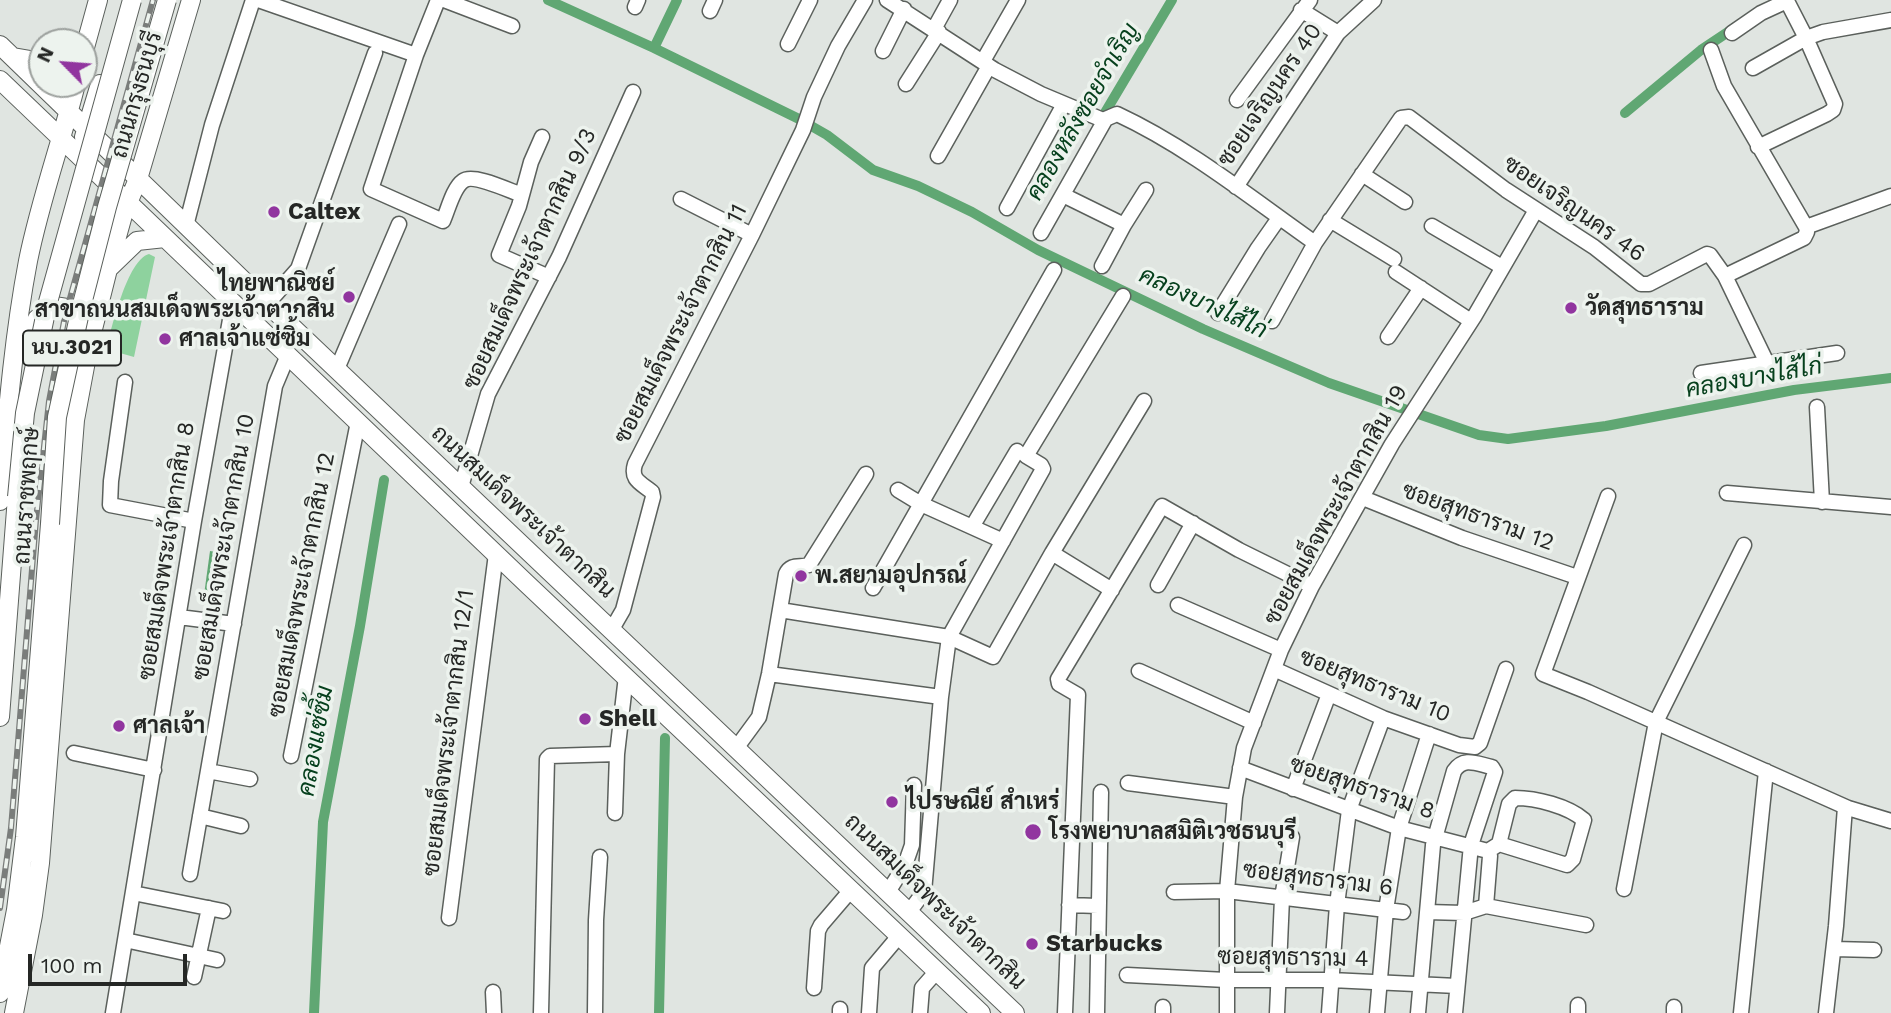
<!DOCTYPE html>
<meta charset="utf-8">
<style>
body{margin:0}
#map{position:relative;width:1891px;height:1013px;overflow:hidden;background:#e0e5e1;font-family:"Work Sans",sans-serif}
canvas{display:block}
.north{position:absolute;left:28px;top:28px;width:70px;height:70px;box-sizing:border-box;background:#edf3ee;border:2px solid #9da19e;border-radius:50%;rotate:295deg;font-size:19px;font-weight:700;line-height:28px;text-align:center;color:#252725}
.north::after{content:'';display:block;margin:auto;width:24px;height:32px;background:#91359f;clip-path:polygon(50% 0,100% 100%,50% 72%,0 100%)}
.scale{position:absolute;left:28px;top:954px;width:159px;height:32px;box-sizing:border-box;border:4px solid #252725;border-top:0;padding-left:9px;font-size:21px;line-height:24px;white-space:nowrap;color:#252725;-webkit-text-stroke:5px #edf3ee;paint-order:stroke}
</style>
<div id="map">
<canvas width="1891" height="1013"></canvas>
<div class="north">N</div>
<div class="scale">100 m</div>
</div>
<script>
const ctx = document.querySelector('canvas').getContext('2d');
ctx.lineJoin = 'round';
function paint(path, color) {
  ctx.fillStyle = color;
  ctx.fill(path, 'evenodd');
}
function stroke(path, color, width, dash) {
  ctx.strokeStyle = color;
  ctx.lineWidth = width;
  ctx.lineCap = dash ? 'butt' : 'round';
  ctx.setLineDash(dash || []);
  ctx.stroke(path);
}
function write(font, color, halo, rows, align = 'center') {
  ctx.font = font + ' "Work Sans",Sarabun,sans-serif';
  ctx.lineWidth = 7;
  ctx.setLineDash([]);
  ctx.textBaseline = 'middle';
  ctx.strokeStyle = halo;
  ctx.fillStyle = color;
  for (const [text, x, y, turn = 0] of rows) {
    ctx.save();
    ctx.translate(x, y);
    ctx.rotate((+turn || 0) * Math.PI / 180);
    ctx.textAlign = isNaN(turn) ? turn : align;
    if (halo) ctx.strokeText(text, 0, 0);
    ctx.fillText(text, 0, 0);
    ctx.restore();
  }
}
paint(new Path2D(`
 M 149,254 L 155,257 L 134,357 L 106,349 C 112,328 127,260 149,254 Z`), '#8ed29e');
paint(new Path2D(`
 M 210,551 L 227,554 L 221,597 L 204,595 Z`), '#60a773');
stroke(new Path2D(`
 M 548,0 L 654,48 L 799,119 L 827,135 L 873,170 L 918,186 L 972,212 L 1038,250 L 1203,329 L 1329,383 L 1479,435 L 1508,439 L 1606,426 L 1794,390 L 1891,378
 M 654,48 L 677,0
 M 1625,113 L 1701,50 L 1737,26
 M 1100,121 L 1172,0
 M 314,1013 L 323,822 L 360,626 L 384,480
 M 659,1013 L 665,738`), '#60a773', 10);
const minor = new Path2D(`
 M 258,0 L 416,55
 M 438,0 L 416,55 L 371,189 L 443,221 C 448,210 453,188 463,181 C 473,173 510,191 522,195
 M 444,0 L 512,26
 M 887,0 L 995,70 L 1041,94 L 1103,120 L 1117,114 C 1188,147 1251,198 1315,243
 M 635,7 L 638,0
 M 1301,10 L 1338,33
 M 710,11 L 715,0
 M 934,29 L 950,0
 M 1732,33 L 1761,13 L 1787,1 L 1806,38 L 1835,104 L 1833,110 L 1827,114 L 1758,147
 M 788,44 L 810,0
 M 1711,50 L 1724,86 L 1806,227
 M 883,51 L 904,9
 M 983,61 L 1018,0
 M 1753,68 L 1806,38 L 1823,32 L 1891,20
 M 906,84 L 939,32
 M 1237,100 L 1310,0
 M 542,137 L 531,162 L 519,206 L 499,255 L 549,277
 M 938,156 L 989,66
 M 1362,174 L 1405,202
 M 1236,187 L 1338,33 L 1374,0
 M 1063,195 L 1124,225 L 1146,190
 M 681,199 L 752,235
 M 1007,208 L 1064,104
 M 1330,220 L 1394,259
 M 186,226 L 212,125 L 253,0
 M 1432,226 L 1502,267
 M 1806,227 L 1891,196
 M 1041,233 L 1105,120
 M 1102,266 L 1124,225
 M 1396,272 L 1471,321
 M 1725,276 L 1804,238 L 1807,232 L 1806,227
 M 267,304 L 298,269 L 375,53
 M 1218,313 L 1258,248 L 1279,218
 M 1272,321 L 1315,243 L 1401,118 L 1409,117 L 1506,190 L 1594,247 L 1641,284 L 1649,284 L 1707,254 L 1710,255 L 1725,276 L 1767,363
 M 1388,337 L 1421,288
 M 337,369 L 399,224
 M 1701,373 L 1837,353
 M 125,382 L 111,481 L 110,505 L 194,521
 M 1817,407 L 1822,502
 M 461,487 L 488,394 L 559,257 L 633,92
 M 898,490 L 921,504 L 1003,541
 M 1727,493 L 1891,507
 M 1608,496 L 1543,674 L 1588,692 L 1848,808 L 1891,821
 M 1363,498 L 1462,538 L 1577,577
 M 972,527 L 1017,451
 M 1052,553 L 1112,590
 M 1158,585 L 1193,523
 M 873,588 L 1054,270
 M 1178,605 L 1281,650
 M 780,610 L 949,637 L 993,657 L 1052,553 L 1144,401
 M 179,617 L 234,624
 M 612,629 L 623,610 L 653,497 L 652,492 C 641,483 630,480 635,464 L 752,235 L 803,130 L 814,97 L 838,46 L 865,0
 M 1274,669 L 1383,718 L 1459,745 L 1475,747 L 1480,743 L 1506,669
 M 1139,671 L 1254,723
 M 769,674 L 941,697
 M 737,747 L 759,717 L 769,674 L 786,574 C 791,563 800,568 809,565 L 866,474
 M 74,753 L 154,770
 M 291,756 L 358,422
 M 1240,768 L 1399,828 L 1488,851 L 1490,856 L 1486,906 L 1464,913 L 1427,912
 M 208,771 L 250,779
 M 1128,783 L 1235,797
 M 1293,789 L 1329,694
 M 615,813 L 617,754 L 626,676
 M 200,816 L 241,826
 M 1488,851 L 1499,844 L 1567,865 L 1573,859 L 1584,820 C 1568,806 1536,798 1515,798 L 1509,804 L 1499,844
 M 190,874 L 275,386 L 288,355
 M 1624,889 L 1656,722 L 1744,545
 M 888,892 L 905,865 L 912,845 L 914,785
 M 1174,892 L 1227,891 L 1403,912
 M 133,893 L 223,911
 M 1069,905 L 1098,906
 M 1486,906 L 1586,925
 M 909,912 L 924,892 L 941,697 L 949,637 L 1043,469 L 1041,465 L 1026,456 L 1123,296
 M 449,918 L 496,554
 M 125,940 L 217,960
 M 1834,949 L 1874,950
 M 1127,975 L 1226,980 L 1331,980 L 1457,986
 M 194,977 L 209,908
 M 814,988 L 818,931 L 821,925 L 851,890
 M 493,992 L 494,1013
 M 1578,1005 L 1578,1013
 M 1163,1007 L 1163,1013
 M 1674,1007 L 1674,1013
 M 840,1009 L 840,1013
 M 113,1013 L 194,521 L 233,303
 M 541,1013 L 547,759 L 550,756 L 617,754
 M 595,1013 L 596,920 L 600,857
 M 869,1013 L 872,968 L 899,936
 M 920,1013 L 922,988 L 937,971
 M 1065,1013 L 1078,695 L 1059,684 L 1058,679 L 1162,506 L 1239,550 L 1312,586
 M 1097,1013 L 1101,792
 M 1227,1013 L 1227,891 L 1235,797 L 1244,748 L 1281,650 L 1312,586 L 1392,444 L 1474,317 L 1536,210
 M 1277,1013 L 1282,898 L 1292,837
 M 1329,1013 L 1337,905 L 1349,810 L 1383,718
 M 1377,1013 L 1386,910 L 1399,828 L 1429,734
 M 1418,1013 L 1433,845 L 1454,771 C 1464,756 1477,764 1492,767 L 1495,772 L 1471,845 L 1455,1013
 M 1741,1013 L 1766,771
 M 1826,1013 L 1836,926 L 1845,807`);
const major = new Path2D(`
 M 0,45 L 253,290 L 1015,1013
 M 84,51 L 98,0
 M 13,57 L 42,62
 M 0,80 L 526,583 L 981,1013
 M 84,137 L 100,84
 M 109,268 L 137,241 L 165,238
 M 19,352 L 37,319 L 54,306 L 73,309 L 88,325
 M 0,501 C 7,420 13,340 28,261 C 40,201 61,143 76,84
 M 0,717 L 17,497
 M 0,993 L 16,910 L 25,837 L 50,524
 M 14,1013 L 33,915 L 40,863 L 75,420 L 89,345 L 108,269 L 123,215 L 138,179 L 191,0`);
stroke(minor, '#5b605c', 17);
stroke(major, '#5b605c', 20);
stroke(minor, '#fff', 14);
stroke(major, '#fff', 18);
const rail = new Path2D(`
 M 0,908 L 11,828 L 36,520 L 49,401 L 65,316 L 153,0`);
stroke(rail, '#7a7d7b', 6);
stroke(rail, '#edf3ee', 3.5, [10]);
const majorBridge = new Path2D(`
 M 17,497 L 25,413 L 48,302 L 132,0
 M 50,524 L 57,417 L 80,312 L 107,207 L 167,0`);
stroke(majorBridge, '#5b605c', 20, []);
stroke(majorBridge, '#fff', 18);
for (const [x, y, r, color] of [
 [274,212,7,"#91359f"],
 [349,297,7,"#91359f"],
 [1571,308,7,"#91359f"],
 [165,339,7,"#91359f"],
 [801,576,7,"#91359f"],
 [585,719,7,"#91359f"],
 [119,726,7,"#91359f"],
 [892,802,7,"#91359f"],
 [1033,832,9,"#91359f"],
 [1032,944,7,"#91359f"]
]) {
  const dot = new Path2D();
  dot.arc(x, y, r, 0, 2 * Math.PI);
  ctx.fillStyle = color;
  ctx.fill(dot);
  stroke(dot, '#edf3ee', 2.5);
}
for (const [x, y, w] of [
 [72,348,98]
]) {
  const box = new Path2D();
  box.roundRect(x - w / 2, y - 17.5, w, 35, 5);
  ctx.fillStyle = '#edf3ee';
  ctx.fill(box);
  stroke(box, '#252725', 2);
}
write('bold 21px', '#252725', null, [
 ["นบ.3021",72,348]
]);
write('23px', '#252725', '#edf3ee', [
 ["ถนนกรุงธนบุรี",137,95,-74],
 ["ซอยเจริญนคร 40",1270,95,-56],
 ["ซอยเจริญนคร 46",1574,209,35],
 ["ซอยสมเด็จพระเจ้าตากสิน 9/3",530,259,-65],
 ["ซอยสมเด็จพระเจ้าตากสิน 11",681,324,-63],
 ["ถนนราชพฤกษ์",27,496,-86],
 ["ซอยสมเด็จพระเจ้าตากสิน 19",1336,505,-61],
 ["ถนนสมเด็จพระเจ้าตากสิน",523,512,43],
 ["ซอยสุทธาราม 12",1478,517,20],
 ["ซอยสมเด็จพระเจ้าตากสิน 10",224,547,-80],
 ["ซอยสมเด็จพระเจ้าตากสิน 8",167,551,-81],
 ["ซอยสมเด็จพระเจ้าตากสิน 12",302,585,-79],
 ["ซอยสุทธาราม 10",1375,686,22],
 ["ซอยสมเด็จพระเจ้าตากสิน 12/1",449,733,-83],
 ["ซอยสุทธาราม 8",1362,788,19],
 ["ซอยสุทธาราม 6",1318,879,7],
 ["ถนนสมเด็จพระเจ้าตากสิน",935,902,44],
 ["ซอยสุทธาราม 4",1293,958,1]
]);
write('bold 23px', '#252725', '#edf3ee', [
 ["Caltex",288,212],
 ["ไทยพาณิชย์",335,284,"right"],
 ["สาขาถนนสมเด็จพระเจ้าตากสิน",335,310,"right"],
 ["วัดสุทธาราม",1585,308],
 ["ศาลเจ้าแซ่ซิ้ม",179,339],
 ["พ.สยามอุปกรณ์",815,576],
 ["Shell",599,719],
 ["ศาลเจ้า",133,726],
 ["ไปรษณีย์ สำเหร่",906,802],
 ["โรงพยาบาลสมิติเวชธนบุรี",1049,832],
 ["Starbucks",1046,944]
], 'left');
write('italic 24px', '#06401d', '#edf3ee', [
 ["คลองหลังซอยจำเริญ",1083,112,-60],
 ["คลองบางไส้ไก่",1203,303,25],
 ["คลองบางไส้ไก่",1754,378,-10],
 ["คลองแซ่ซิ้ม",316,741,-80]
]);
</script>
